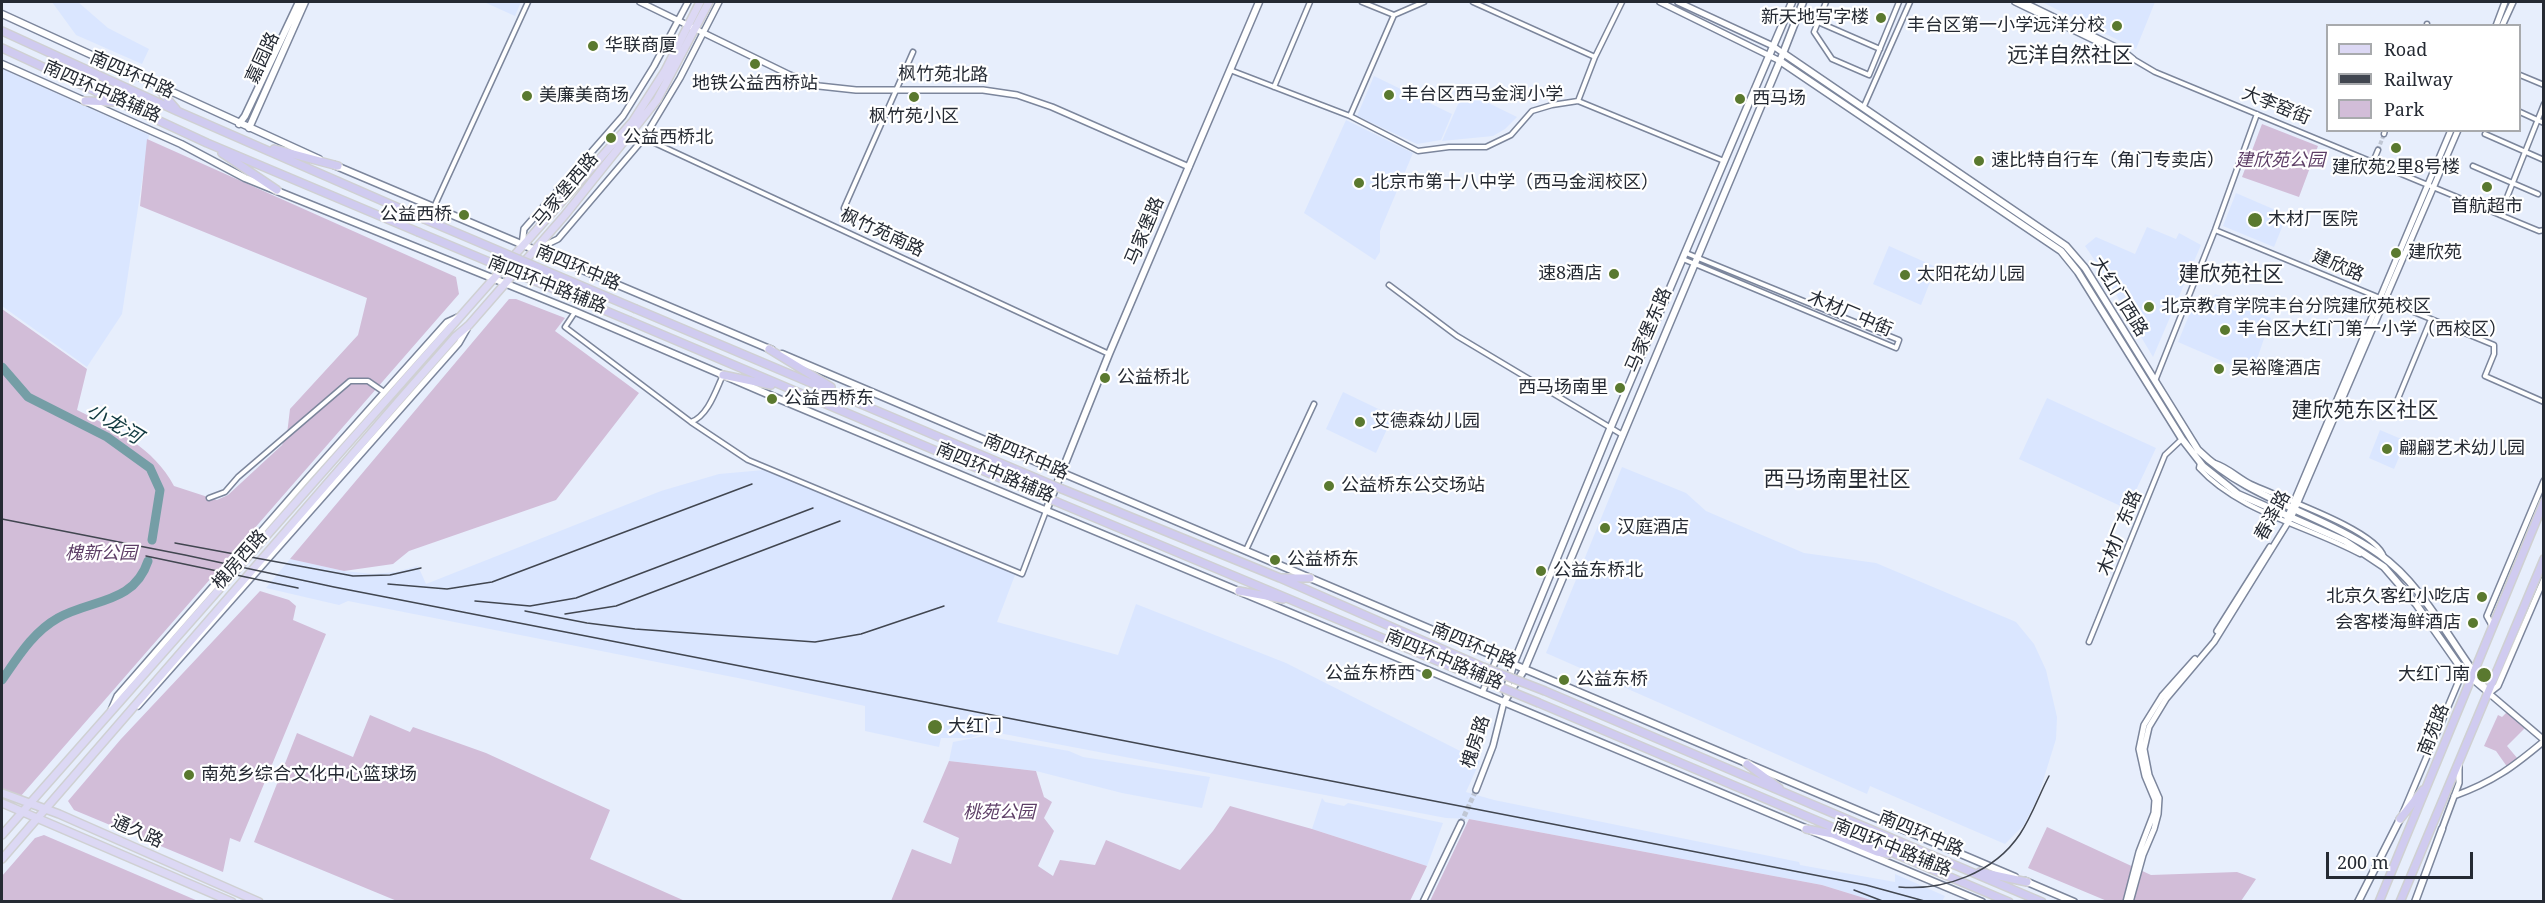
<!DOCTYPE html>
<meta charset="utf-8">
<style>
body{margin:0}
#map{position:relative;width:2545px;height:903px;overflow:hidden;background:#e7eefc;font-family:"Noto Serif",serif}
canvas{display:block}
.frame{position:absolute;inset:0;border:3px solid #252a33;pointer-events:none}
.legend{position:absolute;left:2326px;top:24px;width:195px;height:108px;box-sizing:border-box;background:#fff;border:2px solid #a8aaad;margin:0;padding:8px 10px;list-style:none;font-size:18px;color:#252a33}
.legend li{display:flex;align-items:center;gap:12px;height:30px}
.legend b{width:30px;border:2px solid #a8aaad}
.scale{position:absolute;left:2326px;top:852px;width:147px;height:27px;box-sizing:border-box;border:3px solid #252a33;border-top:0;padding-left:8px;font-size:18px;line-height:21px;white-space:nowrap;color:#252a33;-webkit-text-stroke:4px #fff;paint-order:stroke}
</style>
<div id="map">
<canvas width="2545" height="903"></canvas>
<div class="frame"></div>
<ul class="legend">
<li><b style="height:8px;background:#dcd8f4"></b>Road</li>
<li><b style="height:8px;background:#414650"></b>Railway</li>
<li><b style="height:16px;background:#d2bdd8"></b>Park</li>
</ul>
<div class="scale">200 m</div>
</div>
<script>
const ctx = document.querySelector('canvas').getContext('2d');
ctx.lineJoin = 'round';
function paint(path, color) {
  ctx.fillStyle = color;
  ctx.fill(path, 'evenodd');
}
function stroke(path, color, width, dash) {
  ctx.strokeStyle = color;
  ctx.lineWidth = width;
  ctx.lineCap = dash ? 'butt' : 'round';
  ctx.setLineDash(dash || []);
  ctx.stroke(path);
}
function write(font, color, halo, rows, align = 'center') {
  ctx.font = font + ' "Noto Serif","Noto Sans SC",serif';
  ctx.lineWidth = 4.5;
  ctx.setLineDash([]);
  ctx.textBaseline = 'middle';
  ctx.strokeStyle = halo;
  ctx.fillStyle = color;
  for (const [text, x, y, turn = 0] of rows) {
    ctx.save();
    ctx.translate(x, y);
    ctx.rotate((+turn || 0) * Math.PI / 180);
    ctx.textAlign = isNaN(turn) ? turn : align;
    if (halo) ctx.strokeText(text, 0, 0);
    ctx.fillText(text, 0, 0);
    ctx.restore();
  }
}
paint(new Path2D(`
 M 52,2 L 78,2 L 108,28 L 149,49 L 142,64 L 76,35 Z
 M 484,2 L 521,2 L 515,16 Z
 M 2042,2 L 2155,2 L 2136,49 Z
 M 2,69 L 149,135 L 122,314 L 87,367 L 2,306 Z
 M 1374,76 L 1452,114 L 1441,140 L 1417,144 L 1357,116 Z
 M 1468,93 L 1517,117 L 1505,129 L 1493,136 L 1442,141 L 1462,95 Z
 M 1346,120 L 1413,153 L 1380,231 L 1380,252 L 1375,260 L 1304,213 Z
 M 2236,193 L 2287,215 L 2274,247 L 2223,226 Z
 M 2147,227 L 2176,239 L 2179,233 L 2201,245 L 2153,357 L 2111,286 L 2118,281 L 2110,270 L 2104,274 L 2085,246 L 2096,237 L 2135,254 Z
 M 1889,246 L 1936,267 L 1921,305 L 1873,284 Z
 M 2215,294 L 2271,318 L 2252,374 L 2178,342 L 2192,308 L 2207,314 Z
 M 1343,392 L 1393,416 L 1376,453 L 1326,429 Z
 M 2047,398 L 2156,448 L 2127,509 L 2019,459 Z
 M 2380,430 L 2406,441 L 2394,469 L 2369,458 Z
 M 1622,467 L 1686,493 L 1706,511 L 1804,553 L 1876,563 L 2016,622 L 2034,644 L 2046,670 L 2057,717 L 2056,739 L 2038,797 L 2024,825 L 2005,844 L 1870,786 L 1867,794 L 1546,653 Z
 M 764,470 L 785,476 L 1015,575 L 997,622 L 1118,655 L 1136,604 L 1286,663 L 1480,761 L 1466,792 L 1494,800 L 1799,862 L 1800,865 L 1895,882 L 1895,874 L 1945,896 L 1942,901 L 1874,901 L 1822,885 L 1469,819 L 1446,818 L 983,730 L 982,734 L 971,738 L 941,738 L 939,747 L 865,731 L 865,706 L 748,680 L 348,601 L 339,605 L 266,588 L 290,559 L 344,571 L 373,574 L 396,572 L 418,566 L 426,584 L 661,491 L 719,474 Z
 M 985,736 L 1069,751 L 1083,757 L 1210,777 L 1202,808 L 1122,793 L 1036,771 L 949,761 L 953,742 Z
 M 1322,798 L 1325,802 L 1344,806 L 1348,803 L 1443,823 L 1427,866 L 1312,829 Z`), '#dae6ff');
paint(new Path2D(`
 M 2262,124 L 2318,146 L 2299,197 L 2242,177 Z
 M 147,139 L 456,277 L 459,294 L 20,797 L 2,790 L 2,309 L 87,369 L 77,410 C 115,429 154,448 174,486 L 217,500 L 228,495 L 282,445 L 287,434 L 290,409 L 358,335 L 367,298 L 140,206 Z
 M 509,299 L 516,299 L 565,318 L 555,331 L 639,393 L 556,500 L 409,551 L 393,564 L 344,571 L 290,559 Z
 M 260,591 L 289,600 L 296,606 L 293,620 L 326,634 L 240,842 L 230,838 L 223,872 L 74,810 L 68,801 L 121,739 Z
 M 2507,712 L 2525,728 L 2507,746 L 2518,759 L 2508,768 L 2496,751 L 2484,746 L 2498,715 L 2502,717 Z
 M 370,715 L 410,732 L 413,727 L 486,753 L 610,810 L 590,859 L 685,901 L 397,901 L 254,842 L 297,733 L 353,757 Z
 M 949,761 L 1036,771 L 1044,797 L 1052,802 L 1044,818 L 1054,831 L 1038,866 L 1053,876 L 1060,860 L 1095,865 L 1106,840 L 1180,870 L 1213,831 L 1230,806 L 1312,829 L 1427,866 L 1410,901 L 891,901 L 912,849 L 951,864 L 959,838 L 923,822 Z
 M 1469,819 L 1822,885 L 1874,901 L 1430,901 Z
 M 2047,827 L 2151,875 L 2237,872 L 2256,879 L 2241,901 L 2107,901 L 2028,868 Z
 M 44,835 L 198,901 L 2,901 L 2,876 L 35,838 Z`), '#d2bdd8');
stroke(new Path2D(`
 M 2,367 L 28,397 L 107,437 L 150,468 L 160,490 L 152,540
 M 2,680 C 18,657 33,632 58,618 C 92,599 134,604 148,561`), '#759ea6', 9);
stroke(new Path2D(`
 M 2378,150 L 2384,134`), '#c0c7d4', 4, [4, 2]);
stroke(new Path2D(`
 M 1461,823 L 1476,790`), '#c0c7d4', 5, [5, 2.5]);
const minor = new Path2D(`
 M 1362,2 L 1394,15 L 1424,2
 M 1473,2 L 1595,57
 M 1826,2 L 1814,32 L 1832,59 L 1869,75 L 1899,2
 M 1818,22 L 1880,49
 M 2427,26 L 2427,24
 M 2133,59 L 2155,72 L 2539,231 L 2544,230
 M 1230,70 L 1350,116 L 1418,151 L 1449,147 L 1486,147 L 1511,135 L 1532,111 L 1552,105 L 1578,101 L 1724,161
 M 2520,75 L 2544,85
 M 1274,87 L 1310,2
 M 1578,101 L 1595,57 L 1622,2
 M 1864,106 L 1910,2
 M 2520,112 L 2544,123
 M 1350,116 L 1394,15
 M 2384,134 L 2385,130
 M 2485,134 L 2544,160
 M 644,138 L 1109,354
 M 2373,162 L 2378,150
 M 2473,166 L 2538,194
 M 434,207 L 528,2
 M 844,208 L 913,52
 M 2500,215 L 2544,104
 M 2215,230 L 2494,345 L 2494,354 L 2485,376 L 2544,402
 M 1683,259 L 1896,348 L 1899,340 L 1686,253
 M 1389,285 L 1457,336 L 1621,434
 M 575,312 L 565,327 L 691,422 C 708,416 716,390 723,375
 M 2155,381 L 2215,230 L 2257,114
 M 2397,401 L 2431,319
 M 691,422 L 748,460 L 1022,574 L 1046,511
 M 2200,463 L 2199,468 C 2239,512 2308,526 2360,554
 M 2215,463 C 2228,467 2239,478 2251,484 C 2278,497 2377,530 2384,557
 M 209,498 L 225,492 L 238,477 L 350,381 L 368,381 L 384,392
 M 1246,550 L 1314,404
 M 2089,642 L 2165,455 L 2182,439`);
const tertiary = new Path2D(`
 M 640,2 L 790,75 L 819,86 L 856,90 L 983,90 L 1017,95 L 1052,107 L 1189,167
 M 1660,2 L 1780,61
 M 1678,2 L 1773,46 L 1783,53
 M 2015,2 L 2133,59 L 2122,50 L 2023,2
 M 2496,26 L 2505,2
 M 2502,26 L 2513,2
 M 522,245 L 524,229 L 623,116 L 654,66 L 688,2
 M 535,250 L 558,239 L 644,138 L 680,78 L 719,2
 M 2287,518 L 2451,130
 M 2492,625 L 2487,616 L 2544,481
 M 2217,631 L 2270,547
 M 2471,678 L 2544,740
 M 1482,693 L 1497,658
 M 2489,693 L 2498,686 L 2544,579
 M 138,706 L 459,343 L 467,329
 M 111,710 L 117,696 L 305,481 L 447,322 L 458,317
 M 1476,790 L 1493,746 L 1504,702
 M 2454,796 C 2493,782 2513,767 2544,741
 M 2403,813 L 2463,671 L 2473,671 L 2489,693
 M 2442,829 L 2459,783 L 2459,765
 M 1423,902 L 1461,823
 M 2126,902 L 2139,852 L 2154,813 L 2155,800 L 2145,776 L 2139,749 L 2144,725 L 2162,696 L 2195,659
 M 2130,902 L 2143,855 L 2154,829 L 2158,814 L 2159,798 L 2149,775 L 2144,749 L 2149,727 L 2166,699 L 2214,642 L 2292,516 L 2458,130`);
const secondary = new Path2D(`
 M 2,14 L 319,159
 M 1783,53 L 2066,246 L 2085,268 L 2198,450 C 2249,500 2321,513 2379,554 C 2419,582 2445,632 2473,671
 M 1780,61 L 2061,251 L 2078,272 L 2182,439 L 2203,466 L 2238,494 L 2345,541 L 2384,567 L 2416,604 L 2463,671 L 2471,678
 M 2,64 L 181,144 L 245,178 L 576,312 L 772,396 L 1982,902
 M 239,124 L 245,116 L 299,2
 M 249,128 L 305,2
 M 334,165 L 772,350
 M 782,354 L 2015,877
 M 1046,511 L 1109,354 L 1259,2
 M 1506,693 L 1513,665 L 1610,429 L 1792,2
 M 1504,702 L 1524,670 L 1780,61 L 1803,2
 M 2025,881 L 2074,902
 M 2358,902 L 2400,819
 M 2415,902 L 2442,829`);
const primary = new Path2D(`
 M 2,793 L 59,814 L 259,902
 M 2,803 L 232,902
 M 2,835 L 633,121 L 665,71 L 700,2
 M 2,859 L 403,396 L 455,337 L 469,325 L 565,215 L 657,100 L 709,2`);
const trunk = new Path2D(`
 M 2,31 L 177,111 L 424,219
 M 2,48 L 207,143 L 418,232
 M 156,86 L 176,109
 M 85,101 L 116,102
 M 274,149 L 338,166
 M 222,153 L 277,190
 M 636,309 L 1050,484
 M 630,321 L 1045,497
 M 769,349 L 831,387
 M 723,375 L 771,385
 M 1062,489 L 1280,578 L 1483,667
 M 1057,502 L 1478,678
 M 1282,578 L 1310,578
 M 1239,591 L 1283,599
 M 1545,691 L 2042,902
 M 1539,703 L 2009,902
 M 1747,764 L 1779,788
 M 2400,819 L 2423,790
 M 1806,829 L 1833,834 L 1877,852 L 1888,854
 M 1980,872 L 2027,882
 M 2379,902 L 2544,502
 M 2400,902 L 2544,559`);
stroke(minor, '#7c869c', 7);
stroke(tertiary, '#7c869c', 8);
stroke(secondary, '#7c869c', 9);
stroke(primary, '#cfd0d2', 10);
stroke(trunk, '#cfd0d2', 10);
stroke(minor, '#fff', 4);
stroke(tertiary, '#fff', 5);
stroke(secondary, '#fff', 6);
stroke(primary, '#dcd8f4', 7);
stroke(trunk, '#d0cbf0', 7);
stroke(new Path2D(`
 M 2,519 L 185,555 L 334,587 L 1866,885 L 1928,902
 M 175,543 L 353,576 L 390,575 L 421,568
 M 146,556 L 298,588
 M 388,584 L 447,589 L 492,582 L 752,484
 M 475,601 L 530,606 L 576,598 L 813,508
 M 525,611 L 587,623 L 635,629 L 815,642 L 861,634 L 944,606
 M 565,614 L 616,606 L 840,521
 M 1899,887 C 1944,891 1994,873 2020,834 C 2032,816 2039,795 2049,776
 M 1854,890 L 1885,902`), '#414650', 1.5);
const trunkBridge = new Path2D(`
 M 424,219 L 636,309
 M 418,232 L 630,321
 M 1050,484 L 1062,489
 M 1045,497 L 1057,502
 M 1483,667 L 1545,691
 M 1478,678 L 1539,703`);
stroke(trunkBridge, '#cfd0d2', 10, []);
stroke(trunkBridge, '#d0cbf0', 7);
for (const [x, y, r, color] of [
 [1881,18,6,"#5a792f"],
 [2117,26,6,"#5a792f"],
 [593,46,6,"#5a792f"],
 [755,64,6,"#5a792f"],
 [1389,95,6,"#5a792f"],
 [527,96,6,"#5a792f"],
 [914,97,6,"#5a792f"],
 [1740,99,6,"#5a792f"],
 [611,138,6,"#5a792f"],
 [2396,148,6,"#5a792f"],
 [1979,161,6,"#5a792f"],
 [1359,183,6,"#5a792f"],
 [2487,187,6,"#5a792f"],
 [464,215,6,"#5a792f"],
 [2255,220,8,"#5a792f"],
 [2396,253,6,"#5a792f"],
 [1614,274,6,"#5a792f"],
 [1905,275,6,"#5a792f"],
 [2149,307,6,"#5a792f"],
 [2225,330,6,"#5a792f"],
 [2219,369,6,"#5a792f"],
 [1105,378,6,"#5a792f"],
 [1620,388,6,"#5a792f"],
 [772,399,6,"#5a792f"],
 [1360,422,6,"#5a792f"],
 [2387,449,6,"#5a792f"],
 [1329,486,6,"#5a792f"],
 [1605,528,6,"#5a792f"],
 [1275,560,6,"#5a792f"],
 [1541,571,6,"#5a792f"],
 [2482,597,6,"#5a792f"],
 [2473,623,6,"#5a792f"],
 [1427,674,6,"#5a792f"],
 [2484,675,8,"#5a792f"],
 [1564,680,6,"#5a792f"],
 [935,727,8,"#5a792f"],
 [189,775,6,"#5a792f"]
]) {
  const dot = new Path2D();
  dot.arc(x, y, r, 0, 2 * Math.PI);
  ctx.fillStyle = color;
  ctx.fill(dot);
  stroke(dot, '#fff', 2);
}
write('18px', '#252a33', '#fff', [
 ["新天地写字楼",1869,18,"right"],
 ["丰台区第一小学远洋分校",2105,26,"right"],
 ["华联商厦",605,46],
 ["地铁公益西桥站",755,84,"center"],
 ["丰台区西马金润小学",1401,95],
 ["美廉美商场",539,96],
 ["西马场",1752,99],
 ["枫竹苑小区",914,117,"center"],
 ["公益西桥北",623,138],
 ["速比特自行车（角门专卖店）",1991,161],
 ["建欣苑2里8号楼",2396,168,"center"],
 ["北京市第十八中学（西马金润校区）",1371,183],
 ["首航超市",2487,207,"center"],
 ["公益西桥",452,215,"right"],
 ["木材厂医院",2268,220],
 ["建欣苑",2408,253],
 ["速8酒店",1602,274,"right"],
 ["太阳花幼儿园",1917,275],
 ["北京教育学院丰台分院建欣苑校区",2161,307],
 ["丰台区大红门第一小学（西校区）",2237,330],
 ["吴裕隆酒店",2231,369],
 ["公益桥北",1117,378],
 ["西马场南里",1608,388,"right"],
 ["公益西桥东",784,399],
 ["艾德森幼儿园",1372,422],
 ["翩翩艺术幼儿园",2399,449],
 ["公益桥东公交场站",1341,486],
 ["汉庭酒店",1617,528],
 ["公益桥东",1287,560],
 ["公益东桥北",1553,571],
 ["北京久客红小吃店",2470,597,"right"],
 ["会客楼海鲜酒店",2461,623,"right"],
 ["公益东桥西",1415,674,"right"],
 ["大红门南",2470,675,"right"],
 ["公益东桥",1576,680],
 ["大红门",948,727],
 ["南苑乡综合文化中心篮球场",201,775]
], 'left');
write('18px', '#252a33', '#fff', [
 ["嘉园路",263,58,-65],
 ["南四环中路",132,75,24],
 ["枫竹苑北路",943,75,1],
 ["南四环中路辅路",102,92,24],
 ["大李窑街",2276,106,22],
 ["马家堡西路",566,190,-50],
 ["马家堡路",1145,231,-67],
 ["枫竹苑南路",882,233,25],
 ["建欣路",2338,266,23],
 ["南四环中路",578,268,23],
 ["南四环中路辅路",547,285,22],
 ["大红门西路",2119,297,58],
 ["木材厂中街",1850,314,23],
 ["马家堡东路",1649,330,-67],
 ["南四环中路",1026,457,23],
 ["南四环中路辅路",995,473,23],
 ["春泽路",2273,516,-61],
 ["木材厂东路",2120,533,-68],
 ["槐房西路",240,560,-49],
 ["南四环中路",1474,646,23],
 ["南四环中路辅路",1444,660,23],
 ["南苑路",2434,730,-68],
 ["槐房路",1476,742,-72],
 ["通久路",137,832,24],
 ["南四环中路",1921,834,23],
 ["南四环中路辅路",1892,848,22]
]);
write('italic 18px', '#5e3f67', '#fff', [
 ["建欣苑公园",2280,161],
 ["槐新公园",101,554],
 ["桃苑公园",999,813]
]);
write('italic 20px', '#113a40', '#fff', [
 ["小龙河",114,424,31]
]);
write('21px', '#252a33', '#fff', [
 ["远洋自然社区",2070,56],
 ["建欣苑社区",2231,275],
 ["建欣苑东区社区",2365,411],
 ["西马场南里社区",1837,480]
]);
</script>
